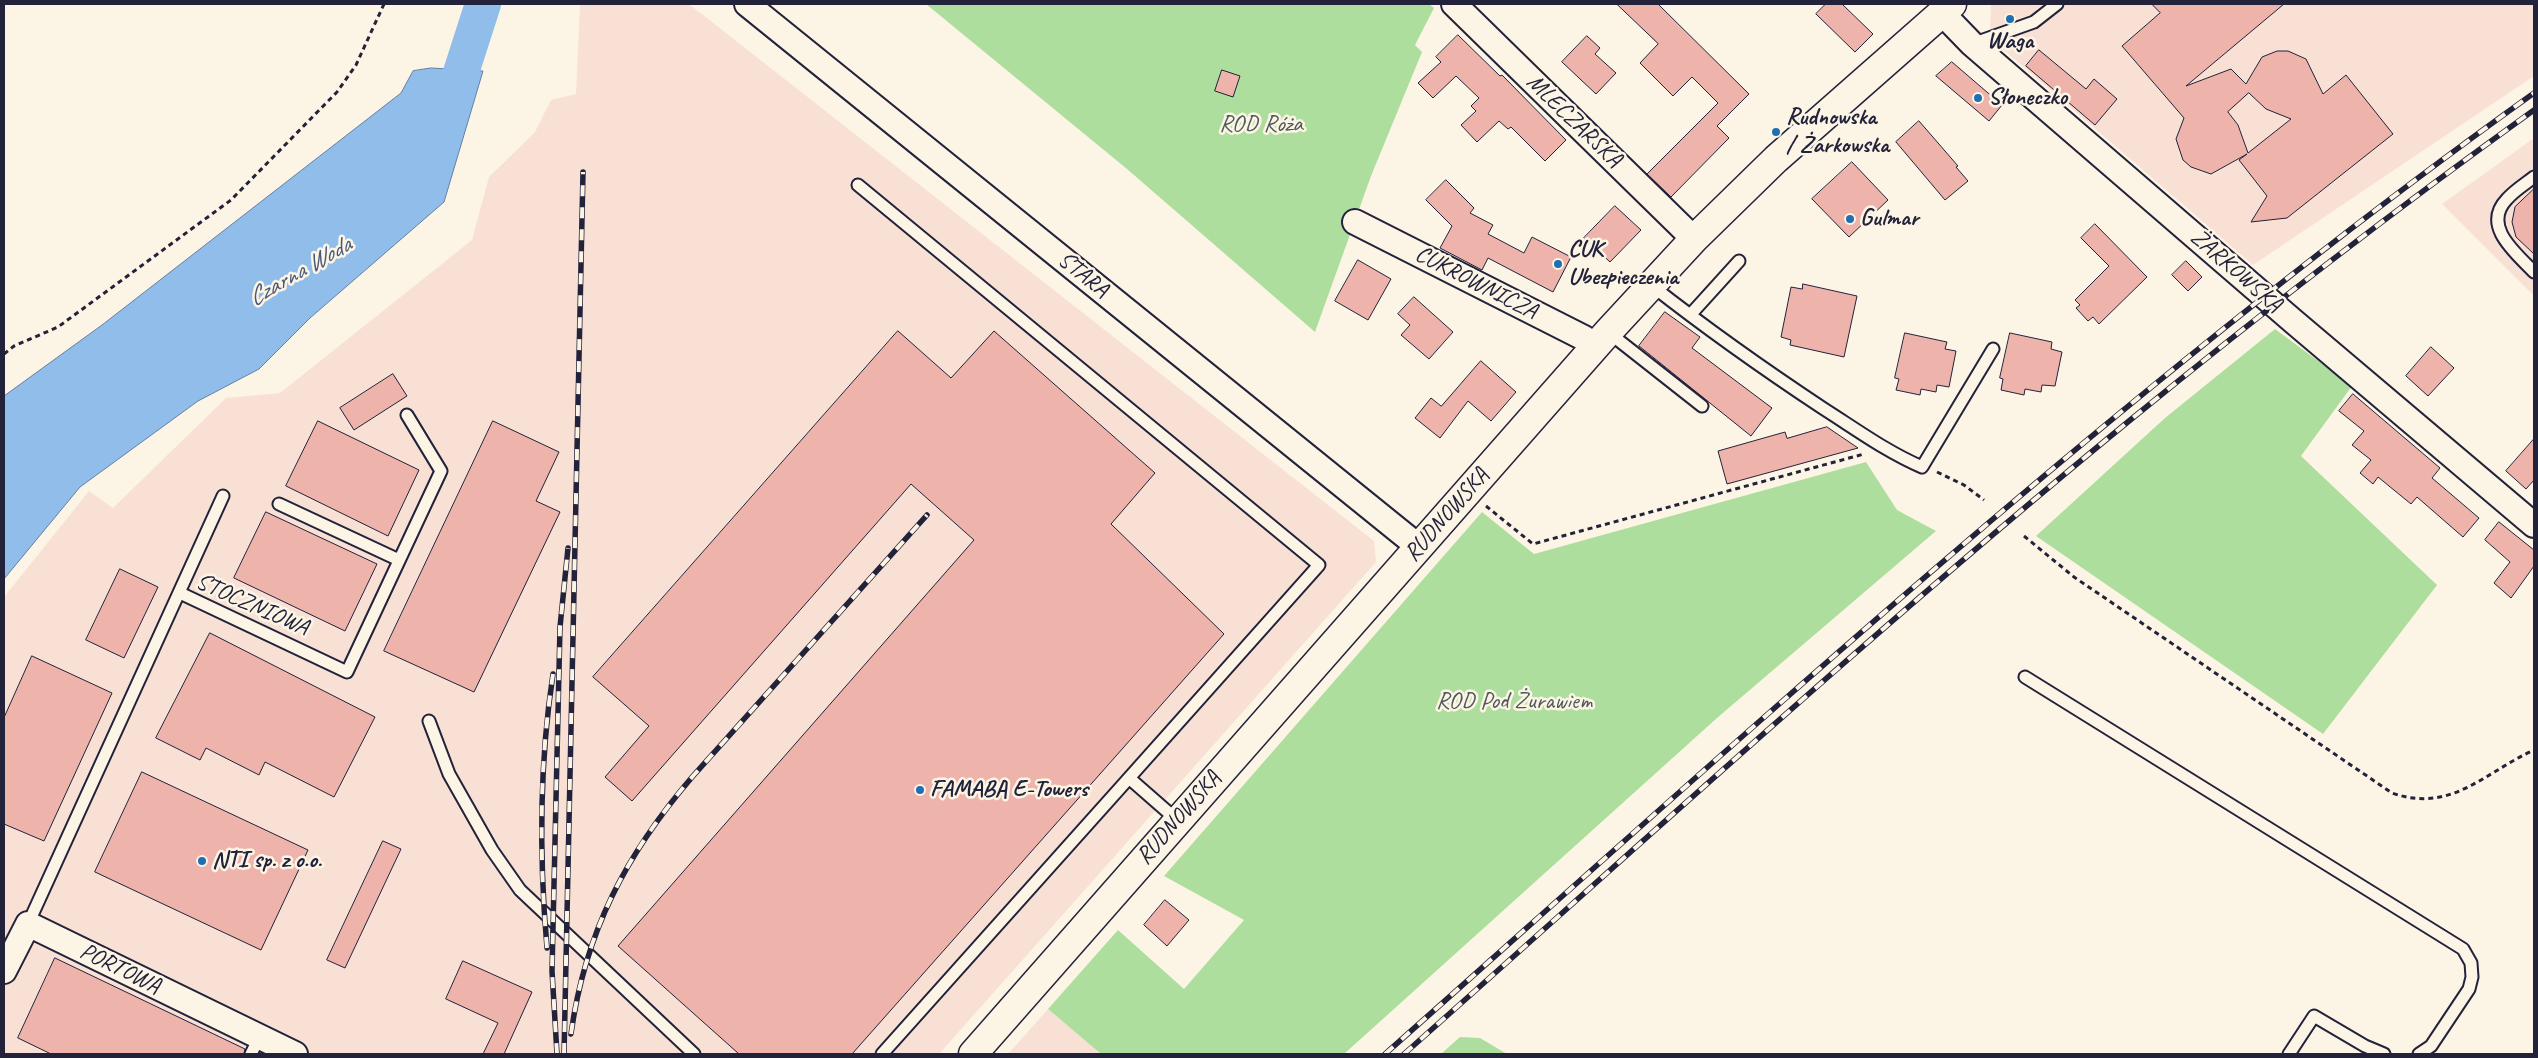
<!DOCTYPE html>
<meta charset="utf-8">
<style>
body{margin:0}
#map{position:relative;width:2538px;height:1058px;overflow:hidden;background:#fcf5e5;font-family:Caveat,sans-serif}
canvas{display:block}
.frame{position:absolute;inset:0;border:5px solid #22223b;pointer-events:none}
</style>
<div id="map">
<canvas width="2538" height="1058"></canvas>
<div class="frame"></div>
</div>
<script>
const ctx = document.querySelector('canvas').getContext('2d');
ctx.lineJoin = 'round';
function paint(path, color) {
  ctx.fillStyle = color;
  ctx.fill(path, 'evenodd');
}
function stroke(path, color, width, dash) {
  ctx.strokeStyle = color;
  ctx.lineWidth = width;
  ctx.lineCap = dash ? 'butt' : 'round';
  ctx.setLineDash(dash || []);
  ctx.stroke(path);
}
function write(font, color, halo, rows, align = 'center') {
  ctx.font = font + ' Caveat,sans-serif';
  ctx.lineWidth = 5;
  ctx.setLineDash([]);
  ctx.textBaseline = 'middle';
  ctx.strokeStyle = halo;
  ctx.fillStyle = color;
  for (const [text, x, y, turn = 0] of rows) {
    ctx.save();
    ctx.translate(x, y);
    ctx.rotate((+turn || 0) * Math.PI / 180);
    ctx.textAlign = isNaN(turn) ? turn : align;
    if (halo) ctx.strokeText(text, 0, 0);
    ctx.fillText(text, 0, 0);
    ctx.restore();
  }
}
paint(new Path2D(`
 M 580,4 L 689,4 L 1374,541 L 1376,562 L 939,1054 L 4,1054 L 4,597 L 89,491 L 113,508 L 226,398 L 280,393 L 472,240 L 489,177 L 535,132 L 551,100 L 576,94 Z
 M 1991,4 L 2534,4 L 2534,76 L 2253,265 L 1990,38 Z
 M 2534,138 L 2534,296 L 2442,204 Z
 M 1048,1009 L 1101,1054 L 1008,1054 Z`), '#f8e1d4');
paint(new Path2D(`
 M 926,4 L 1429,4 L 1434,8 L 1415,45 L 1422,52 L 1371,176 L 1315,332 L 1127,169 Z
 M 2275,329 L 2352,386 L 2301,456 L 2437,585 L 2323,734 L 2036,536 L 2165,418 Z
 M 1866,462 L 1897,510 L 1936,531 L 1717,718 L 1344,1054 L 1101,1054 L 1048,1009 L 1118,930 L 1184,989 L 1244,920 L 1164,876 L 1482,512 L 1534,554 Z
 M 1460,1037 L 1480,1038 L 1507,1054 L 1441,1054 Z`), '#aede9e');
const water = new Path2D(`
 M 431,68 L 483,71 L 444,202 L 310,318 L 259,369 L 198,401 L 80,487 L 4,579 L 4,396 L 102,325 L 401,93 L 413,71 Z`);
paint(water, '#90bdea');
stroke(water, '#647fa4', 1);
stroke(new Path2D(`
 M 447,116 L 483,4`), '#90bdea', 36);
const building = new Path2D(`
 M 1617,4 L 1658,4 L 1749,94 L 1717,126 L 1729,138 L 1671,197 L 1647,174 L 1718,103 L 1692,77 L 1673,96 L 1640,63 L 1658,44 Z
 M 1826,4 L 1842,4 L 1873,34 L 1855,52 L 1816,14 Z
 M 2152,4 L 2284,4 L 2186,86 L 2231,69 L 2246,84 L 2262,57 L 2277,51 L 2288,51 L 2306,59 L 2323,94 L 2346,75 L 2393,134 L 2287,218 L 2251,222 L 2267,196 L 2239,160 L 2247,154 L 2211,174 L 2191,167 L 2183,160 L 2176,139 L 2184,118 L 2122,46 L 2160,13 ZM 2249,93 L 2266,109 L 2291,119 L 2248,153 L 2238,125 L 2228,112 Z
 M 1458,35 L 1500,76 L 1502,75 L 1566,140 L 1545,161 L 1511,127 L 1508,129 L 1499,121 L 1477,142 L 1461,125 L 1476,111 L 1471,106 L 1479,98 L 1456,76 L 1433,98 L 1418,83 L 1441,62 L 1436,57 Z
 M 1587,36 L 1600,48 L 1595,54 L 1616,73 L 1596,94 L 1562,62 Z
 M 2039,50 L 2086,89 L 2094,79 L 2117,99 L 2095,125 L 2026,66 Z
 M 1952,62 L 2002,105 L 1989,121 L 1936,76 Z
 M 1222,70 L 1240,76 L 1233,97 L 1215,91 Z
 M 1919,121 L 1958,166 L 1956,167 L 1968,181 L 1945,200 L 1896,142 Z
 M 1852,162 L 1888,200 L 1849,237 L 1812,199 Z
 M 1446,180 L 1474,208 L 1470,213 L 1493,225 L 1488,234 L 1524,253 L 1532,237 L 1571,257 L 1553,292 L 1488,258 L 1482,270 L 1440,248 L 1452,226 L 1426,200 Z
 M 2534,189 L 2534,254 L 2516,237 L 2512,222 L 2515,207 Z
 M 1615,206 L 1641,230 L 1610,262 L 1584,238 Z
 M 2095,224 L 2147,277 L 2099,324 L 2093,317 L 2088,321 L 2076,308 L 2080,305 L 2075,300 L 2109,266 L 2081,238 Z
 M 1358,260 L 1391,279 L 1368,320 L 1335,301 Z
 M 2186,261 L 2202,277 L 2188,291 L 2172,275 Z
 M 1803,284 L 1857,296 L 1844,357 L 1790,345 L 1791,340 L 1781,337 L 1791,287 L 1802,289 Z
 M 1414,297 L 1453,332 L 1429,359 L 1401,335 L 1410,325 L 1398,314 Z
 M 1665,312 L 1700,337 L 1692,348 L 1772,408 L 1751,436 L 1639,346 Z
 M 898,331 L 951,378 L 994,331 L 1155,473 L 1111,524 L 1224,634 L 852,1054 L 739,1054 L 618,946 L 974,540 L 911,484 L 632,801 L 605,777 L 649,726 L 593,677 Z
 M 1905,333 L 1947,342 L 1945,349 L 1956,351 L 1949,387 L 1937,385 L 1936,392 L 1921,389 L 1920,395 L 1896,390 L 1899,379 L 1895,378 Z
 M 2010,333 L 2052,342 L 2051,349 L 2062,352 L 2055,386 L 2042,385 L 2041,392 L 2025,389 L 2024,395 L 2001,390 L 2003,379 L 2000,378 Z
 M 2431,347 L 2454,368 L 2428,396 L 2406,376 Z
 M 1481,361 L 1516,392 L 1491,421 L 1468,401 L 1440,438 L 1415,418 L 1431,398 L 1441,406 Z
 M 393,374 L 407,396 L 354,430 L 340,408 Z
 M 2353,394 L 2440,468 L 2432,478 L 2479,518 L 2463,537 L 2417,497 L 2411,504 L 2378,477 L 2373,484 L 2360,473 L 2371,460 L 2352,445 L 2364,431 L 2339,411 Z
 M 318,421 L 419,470 L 388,536 L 286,486 Z
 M 493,421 L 559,452 L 536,501 L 560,512 L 474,692 L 384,651 Z
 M 1827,427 L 1858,448 L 1727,484 L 1718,451 L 1785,432 L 1787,438 Z
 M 2534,439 L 2534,480 L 2526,489 L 2506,471 Z
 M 266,512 L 377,564 L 345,631 L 234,578 Z
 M 2499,522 L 2534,550 L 2534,566 L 2511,598 L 2494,583 L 2510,562 L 2485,540 Z
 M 120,569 L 158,587 L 124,658 L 86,640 Z
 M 210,633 L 375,717 L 334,797 L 265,762 L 259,775 L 206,748 L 200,760 L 156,738 Z
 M 32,656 L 112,693 L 44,841 L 4,824 L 4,718 Z
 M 142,772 L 308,850 L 261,950 L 95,872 Z
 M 383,841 L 401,849 L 345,968 L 327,960 Z
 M 1165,900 L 1189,920 L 1167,946 L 1144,925 Z
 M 55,958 L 245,1049 L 244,1054 L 51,1054 L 18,1038 Z
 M 463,961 L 532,992 L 504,1054 L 483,1054 L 498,1023 L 446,999 Z`);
paint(building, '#eeb3ab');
stroke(building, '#22223b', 1);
const service = new Path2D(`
 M 1972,44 L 2034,22 L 2057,4
 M 2534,177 C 2525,184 2515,190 2507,199 C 2481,226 2516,253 2534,272
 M 858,185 L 1319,565 L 1129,778 L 1177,820
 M 1651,285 C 1707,329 1765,370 1824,409 C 1857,430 1887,452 1922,467 L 1993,349
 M 1691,314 L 1739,261
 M 1608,332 L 1702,406
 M 279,504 L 399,560
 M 180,593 L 347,672 L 441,471 L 407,415
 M 2025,677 L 2463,949 L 2471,963 L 2472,977 L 2469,989 L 2431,1046 L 2419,1054
 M 429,721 L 449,774 L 492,850 L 520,890 L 694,1054
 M 28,924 L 223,496
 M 251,1054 L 260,1036
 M 882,1054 L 1129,778
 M 2289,1054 L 2314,1016 L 2365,1046 L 2384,1054`);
const minor = new Path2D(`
 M 747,4 L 1419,547
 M 1454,4 L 1694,239
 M 1942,13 L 1972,44 L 2293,321 L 2534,525
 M 1355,222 L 1584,338 L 1595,348
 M 4,971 L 28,924 L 295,1054`);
const secondary = new Path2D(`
 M 973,1054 L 1608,332 L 1694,239 L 1776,159 L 1952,4`);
stroke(service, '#22223b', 15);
stroke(minor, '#22223b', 28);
stroke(secondary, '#22223b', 31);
stroke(new Path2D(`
 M 4,354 L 14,346 L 58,327 L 231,200 L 337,92 L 356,65 L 384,4
 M 1937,472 L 1964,485 L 1984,500
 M 1486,506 L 1533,544 L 1864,454
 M 2024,536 L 2074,577 L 2392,793 C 2451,814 2485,772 2534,750`), '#22223b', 3, [5, 4]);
stroke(service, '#fcf5e5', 11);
stroke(minor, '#fcf5e5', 24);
stroke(secondary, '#fcf5e5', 28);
const rail = new Path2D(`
 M 547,948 C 539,856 539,766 553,674
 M 571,1034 C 585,932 626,854 693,776 L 927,515
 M 557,1054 L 552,971 L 560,627 L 568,548
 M 564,1054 L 583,172
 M 1385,1054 C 1758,723 2127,384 2534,93
 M 1404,1054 C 1644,841 1881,624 2129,421 C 2261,313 2396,209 2534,110`);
stroke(rail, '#22223b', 5.5);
stroke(rail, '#fcf5e5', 4, [11]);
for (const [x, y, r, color] of [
 [2010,19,5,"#1f6fb2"],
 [1978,98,5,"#1f6fb2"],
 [1776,132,5,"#1f6fb2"],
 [1850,219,5,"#1f6fb2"],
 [1558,264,5,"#1f6fb2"],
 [920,790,5,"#1f6fb2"],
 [202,861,5,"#1f6fb2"]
]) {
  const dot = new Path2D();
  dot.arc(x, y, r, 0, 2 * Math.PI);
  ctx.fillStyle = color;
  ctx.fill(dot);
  stroke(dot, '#fcf5e5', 2);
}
write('bold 24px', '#22223b', '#fcf5e5', [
 ["Waga",2010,42,"center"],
 ["Słoneczko",1988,98],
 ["Rudnowska",1786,118],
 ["/ Żarkowska",1786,146],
 ["Gulmar",1860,219],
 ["CUK",1568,250],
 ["Ubezpieczenia",1568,278],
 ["FAMABA E-Towers",930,790],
 ["NTI sp. z o.o.",212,861]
], 'left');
write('24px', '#22223b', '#fcf5e5', [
 ["MLECZARSKA",1574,121,44],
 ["ŻARKOWSKA",2236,271,41],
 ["STARA",1083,275,39],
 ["CUKROWNICZA",1476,283,27],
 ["RUDNOWSKA",1447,515,-49],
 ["STOCZNIOWA",252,605,24],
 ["RUDNOWSKA",1179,818,-49],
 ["PORTOWA",120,969,26]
]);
write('24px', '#4c5a59', '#fcf5e5', [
 ["ROD Róża",1261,125],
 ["ROD Pod Żurawiem",1514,702]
]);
write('italic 25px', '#485878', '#fcf5e5', [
 ["Czarna Woda",300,272,-30]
]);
</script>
